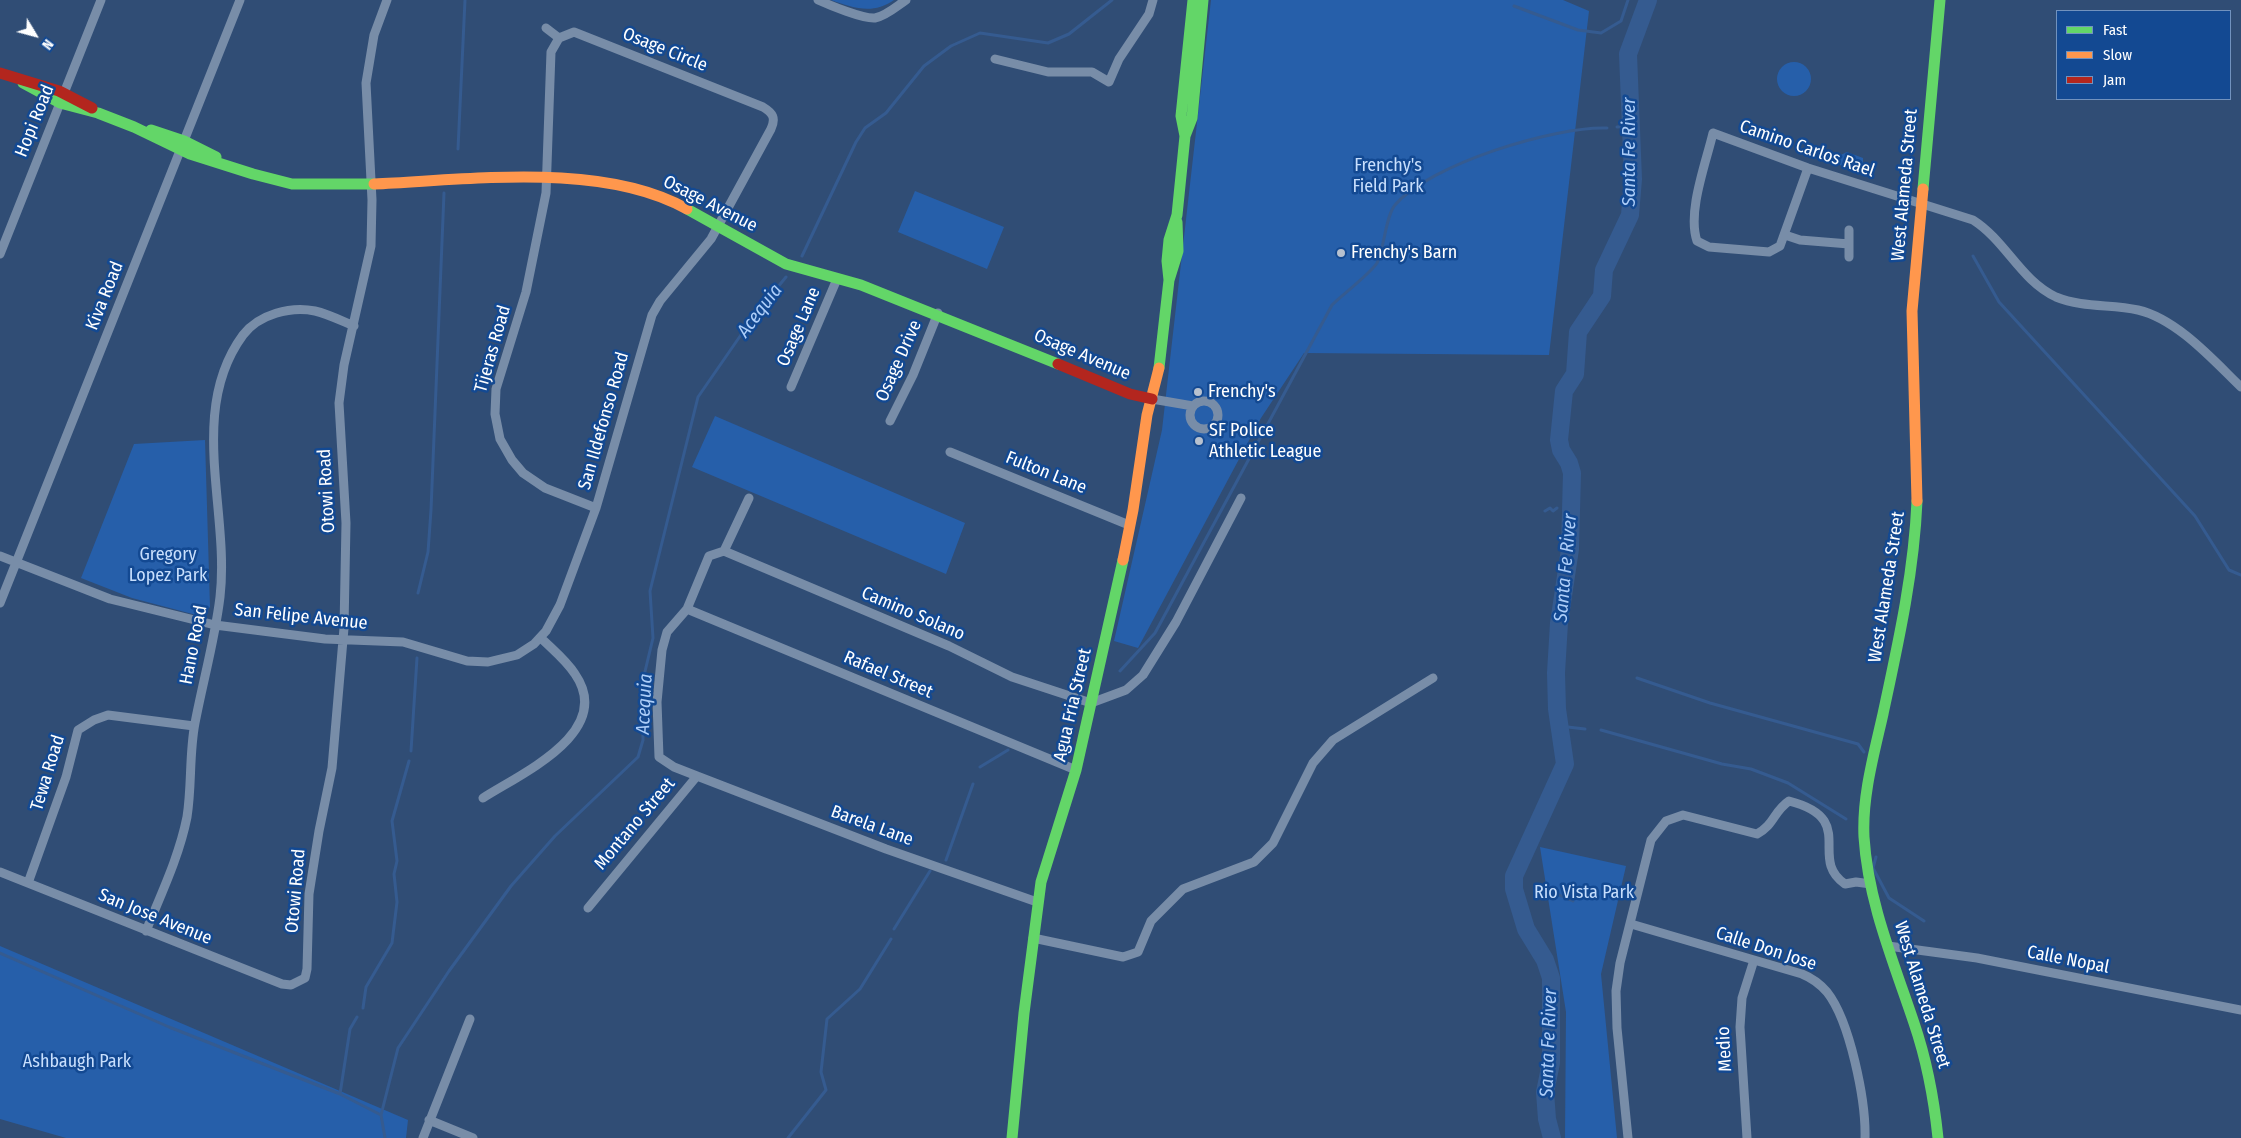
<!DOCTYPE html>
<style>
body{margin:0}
#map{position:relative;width:2241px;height:1138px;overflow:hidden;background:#304d75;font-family:"Fira Sans Condensed",sans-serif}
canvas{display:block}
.legend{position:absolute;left:2056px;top:10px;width:175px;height:90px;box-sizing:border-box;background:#134992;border:1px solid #7192be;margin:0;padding:6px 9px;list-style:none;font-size:15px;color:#fff}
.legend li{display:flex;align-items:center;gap:10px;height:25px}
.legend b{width:25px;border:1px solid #7192be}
.north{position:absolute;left:10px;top:10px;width:50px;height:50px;-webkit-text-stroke:4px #134992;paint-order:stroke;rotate:127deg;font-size:14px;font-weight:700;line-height:20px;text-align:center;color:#fff}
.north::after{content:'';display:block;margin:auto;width:18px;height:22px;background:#fff;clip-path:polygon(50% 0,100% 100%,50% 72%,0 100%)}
</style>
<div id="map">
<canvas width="2241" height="1138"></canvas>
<ul class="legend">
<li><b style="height:6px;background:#63d668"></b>Fast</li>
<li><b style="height:6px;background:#ff974d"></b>Slow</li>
<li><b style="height:6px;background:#b3261e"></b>Jam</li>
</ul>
<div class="north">N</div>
</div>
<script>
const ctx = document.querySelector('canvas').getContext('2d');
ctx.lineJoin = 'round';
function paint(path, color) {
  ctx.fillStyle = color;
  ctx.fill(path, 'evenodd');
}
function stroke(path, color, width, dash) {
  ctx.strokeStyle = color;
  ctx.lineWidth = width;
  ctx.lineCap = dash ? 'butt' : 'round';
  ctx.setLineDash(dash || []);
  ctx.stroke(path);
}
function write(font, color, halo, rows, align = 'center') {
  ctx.font = font + ' "Fira Sans Condensed",sans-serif';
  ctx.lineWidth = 5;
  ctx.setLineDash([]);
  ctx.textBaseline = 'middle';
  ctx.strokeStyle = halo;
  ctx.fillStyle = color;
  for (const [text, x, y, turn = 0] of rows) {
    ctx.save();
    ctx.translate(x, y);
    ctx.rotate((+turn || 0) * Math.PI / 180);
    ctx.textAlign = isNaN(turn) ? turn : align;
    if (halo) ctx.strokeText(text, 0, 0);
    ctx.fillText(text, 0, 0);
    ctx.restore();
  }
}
paint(new Path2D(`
 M 831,0 L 894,0 C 873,15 853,8 831,0 Z
 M 1211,0 L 1563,0 L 1589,11 L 1549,355 L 1304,353 L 1261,418 L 1138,648 L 1114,641 L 1162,430 Z
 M1777 79a17 17 0 1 1 34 0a17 17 0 1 1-34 0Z
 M 1847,152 L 1863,158 L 1863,173 L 1828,161 Z
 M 915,191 L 1004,227 L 987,269 L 898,232 Z
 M 715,416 L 965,523 L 946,574 L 692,467 Z
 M 205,440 L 210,607 L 200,616 L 132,598 L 81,578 L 134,444 Z
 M 1540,847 L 1626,866 L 1601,974 L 1617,1138 L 1565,1138 L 1566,1012 Z
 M 0,946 L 408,1120 L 406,1138 L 66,1138 L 0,1119 Z`), '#265faa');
stroke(new Path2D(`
 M 1514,6 L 1578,30 L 1601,33 L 1621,21 L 1628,0
 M 1617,127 L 1631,126
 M 458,149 L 465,0
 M 802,256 L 856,142 L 865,128 L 886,113 L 924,66 L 951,46 L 980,33 L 1048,43 L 1069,34 L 1112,0
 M 1973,256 L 1999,302 L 2195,516 L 2229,570 L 2241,575
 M 1545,511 L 1550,508 L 1553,511 L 1557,508
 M 418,593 L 428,552 L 431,510 L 444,193
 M 1120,671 L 1155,633 L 1332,305 C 1342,295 1371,273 1377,263 C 1384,249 1386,215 1395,205 C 1430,164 1555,126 1607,128
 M 1637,678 L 1710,703 L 1858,744 L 1864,752
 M 1559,726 L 1585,729
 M 1601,730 L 1722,764 L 1751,769 L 1788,783 L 1846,819
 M 411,751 L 417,658
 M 980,767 L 1008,750
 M 1876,857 L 1873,868 L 1889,898 L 1924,921
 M 946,860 L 973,784
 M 1546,899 L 1557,894 L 1573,901
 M 894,929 L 930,871
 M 0,953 L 169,1027 L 340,1094
 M 363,1008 L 366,987 L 392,943 L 397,902 L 394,874 L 397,861 L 392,821 L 409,761
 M 357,1017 L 350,1029 L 340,1094 L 381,1115
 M 385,1138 L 381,1115 L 398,1048 L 449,971 L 511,886 L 555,836 L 638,757 L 643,740 L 642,684 L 653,638 L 650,591 L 698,397 L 754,316 L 786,277
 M 788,1138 L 826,1090 L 821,1072 L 827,1019 L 860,989 L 891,939`), '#355b90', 3);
stroke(new Path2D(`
 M 1552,1138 L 1547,1119 L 1545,1092 L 1551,1063 L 1551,978 L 1545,960 L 1526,929 L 1514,889 L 1514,876 L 1565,764 L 1557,709 L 1556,673 L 1559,623 L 1570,549 L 1572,473 L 1569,463 L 1561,450 L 1559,440 L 1564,391 L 1575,374 L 1578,332 L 1602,296 L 1604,270 L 1630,215 L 1633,179 L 1628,54 L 1648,0`), '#355b90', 18);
stroke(new Path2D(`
 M 818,0 C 829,5 863,19 875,18 C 886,16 897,6 906,0
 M 546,28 L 559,38
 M 995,59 L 1048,72 L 1092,72 L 1109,82 L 1119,59 L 1149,14 L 1153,0
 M 1808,168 L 1780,246 L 1769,252 L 1709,247 L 1697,241 C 1687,212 1706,163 1713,133 L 1808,168 L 1973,220 C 2006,241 2021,281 2056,297 C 2083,308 2111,304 2138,310 C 2177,319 2213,360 2241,387
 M 1785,235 L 1800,240 L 1849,244
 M 0,254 L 101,0
 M 1849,257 L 1849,230
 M 791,387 L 837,279
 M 1152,399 L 1193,406
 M1190 415a14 14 0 1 1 28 0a14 14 0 1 1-28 0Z
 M 890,421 L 913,375 L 938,313
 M 950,452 L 1129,525
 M 724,551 L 949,646 L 1012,677 L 1091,703 L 1126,690 L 1143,675 L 1176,622 L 1241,498
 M 0,556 L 110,599 L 215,625 L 325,639 L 403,642 L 467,661 L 488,662 L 517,655 L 534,644 L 546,631 L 560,605 L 596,508 L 652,315 L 660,301 L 711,239 L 771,129 C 776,118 773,113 763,107 L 574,32 L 559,38 L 551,52 L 546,193 L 526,292 L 496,389 L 495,414 L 500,439 L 512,460 L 523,473 L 545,488 L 596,508
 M 0,603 L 240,0
 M 687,609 L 1076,770
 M 697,776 L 886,849 L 1037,902
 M 483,798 C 522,773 615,732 575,674 C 566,660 552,649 541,638
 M 0,872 L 282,984 L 291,985 L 305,978 L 307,969 L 309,894 L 319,831 L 332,768 L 344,628 L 346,523 L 339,403 L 344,365 L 371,246 L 372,200 L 366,83 L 374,35 L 387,0
 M 28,883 L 66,777 L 78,730 L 94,720 L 108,715 L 194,726
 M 588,908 L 697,776 L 674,767 L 659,757 L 657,702 L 662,650 L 667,632 L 687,609 L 709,556 L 724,551 L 749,498
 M 1631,924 L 1802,974 C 1812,978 1820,984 1827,992 C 1850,1021 1866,1101 1865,1138
 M 146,931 C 161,894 179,857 187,817 C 192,786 189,754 195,723 C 203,681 215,639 220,597 C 230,511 187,411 243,335 C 259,314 291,306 315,311 C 328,314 342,321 354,326
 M 1033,938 L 1123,957 L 1138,952 L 1151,921 L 1183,889 L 1254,862 L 1273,843 L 1313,763 L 1333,740 L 1433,678
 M 1888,946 L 1977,958 L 2241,1010
 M 429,1120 L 473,1138
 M 423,1138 L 470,1019
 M 1628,1138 L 1617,1028 L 1616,991 L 1620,963 L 1651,840 L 1666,821 L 1683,815 L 1757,834 C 1775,824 1773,812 1789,801 C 1859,819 1807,858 1845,884 L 1856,882 L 1871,884
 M 1747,1138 L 1740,1027 L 1742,998 L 1754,960`), '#788da8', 9);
stroke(new Path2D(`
 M 23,83 L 60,103 L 98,113 L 134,127 L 190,154 L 253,174 L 292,184 L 374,184
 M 151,130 L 184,141 L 216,157
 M 1185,136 L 1192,118 L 1203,0
 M 1923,189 L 1940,0
 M 687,209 L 786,264 L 861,285 L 1058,364
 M 1169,280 L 1178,251 L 1177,222
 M 1159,368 L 1169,280 L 1167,261 L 1169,240 L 1177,215 L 1185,136 L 1181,116 L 1193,0
 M 1917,501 C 1914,573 1898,644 1883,714 C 1874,754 1862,796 1864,837 C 1868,902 1894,963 1914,1023 C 1927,1061 1934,1099 1938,1138
 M 1012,1138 L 1024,1013 L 1041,882 L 1076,770 L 1123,560`), '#63d668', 11);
stroke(new Path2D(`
 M 374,184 C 468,180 602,161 687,209
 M 1917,501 L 1912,311 L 1923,189
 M 1123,560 L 1133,510 L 1147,415 L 1159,368`), '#ff974d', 11);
stroke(new Path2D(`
 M 0,73 L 59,91 L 92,108
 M 1058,364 L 1130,394 L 1152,399`), '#b3261e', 11);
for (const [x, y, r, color] of [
 [1341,253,5,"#b7c1cf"],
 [1198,392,5,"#b7c1cf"],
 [1199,441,5,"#b7c1cf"]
]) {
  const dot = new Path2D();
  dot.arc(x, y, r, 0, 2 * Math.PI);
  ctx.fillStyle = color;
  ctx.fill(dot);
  stroke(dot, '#134992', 2);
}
write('18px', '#fff', '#134992', [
 ["Osage Circle",665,50,22],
 ["Hopi Road",35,121,-68],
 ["Camino Carlos Rael",1807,149,19],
 ["West Alameda Street",1905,185,-85],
 ["Osage Avenue",710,204,27],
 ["Kiva Road",105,296,-68],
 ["Osage Lane",799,327,-67],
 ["Tijeras Road",493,349,-74],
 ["Osage Avenue",1082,355,23],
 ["Osage Drive",899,361,-66],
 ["San Ildefonso Road",604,421,-74],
 ["Fulton Lane",1046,473,22],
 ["Otowi Road",327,491,-93],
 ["West Alameda Street",1887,587,-81],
 ["Camino Solano",913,614,23],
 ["San Felipe Avenue",301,617,6],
 ["Hano Road",194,645,-79],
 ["Rafael Street",888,675,23],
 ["Agua Fria Street",1073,705,-77],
 ["Tewa Road",48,773,-73],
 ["Montano Street",635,824,-50],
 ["Barela Lane",872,826,20],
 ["Otowi Road",296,891,-85],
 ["San Jose Avenue",155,917,22],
 ["Calle Don Jose",1766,949,18],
 ["Calle Nopal",2068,960,11],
 ["West Alameda Street",1922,995,73],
 ["Medio",1725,1049,-93]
]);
write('18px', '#c8dffd', '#134992', [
 ["Frenchy's",1388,166],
 ["Field Park",1388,187],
 ["Gregory",168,555],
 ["Lopez Park",168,576],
 ["Rio Vista Park",1584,893],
 ["Ashbaugh Park",77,1062]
]);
write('18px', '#fff', '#134992', [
 ["Frenchy's Barn",1351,253],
 ["Frenchy's",1208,392],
 ["SF Police",1209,431],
 ["Athletic League",1209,452]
], 'left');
write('italic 19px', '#adcef9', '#134992', [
 ["Santa Fe River",1630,152,-90],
 ["Acequia",760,311,-53],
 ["Santa Fe River",1566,568,-85],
 ["Acequia",645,704,-87],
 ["Santa Fe River",1549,1043,-88]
]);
</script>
